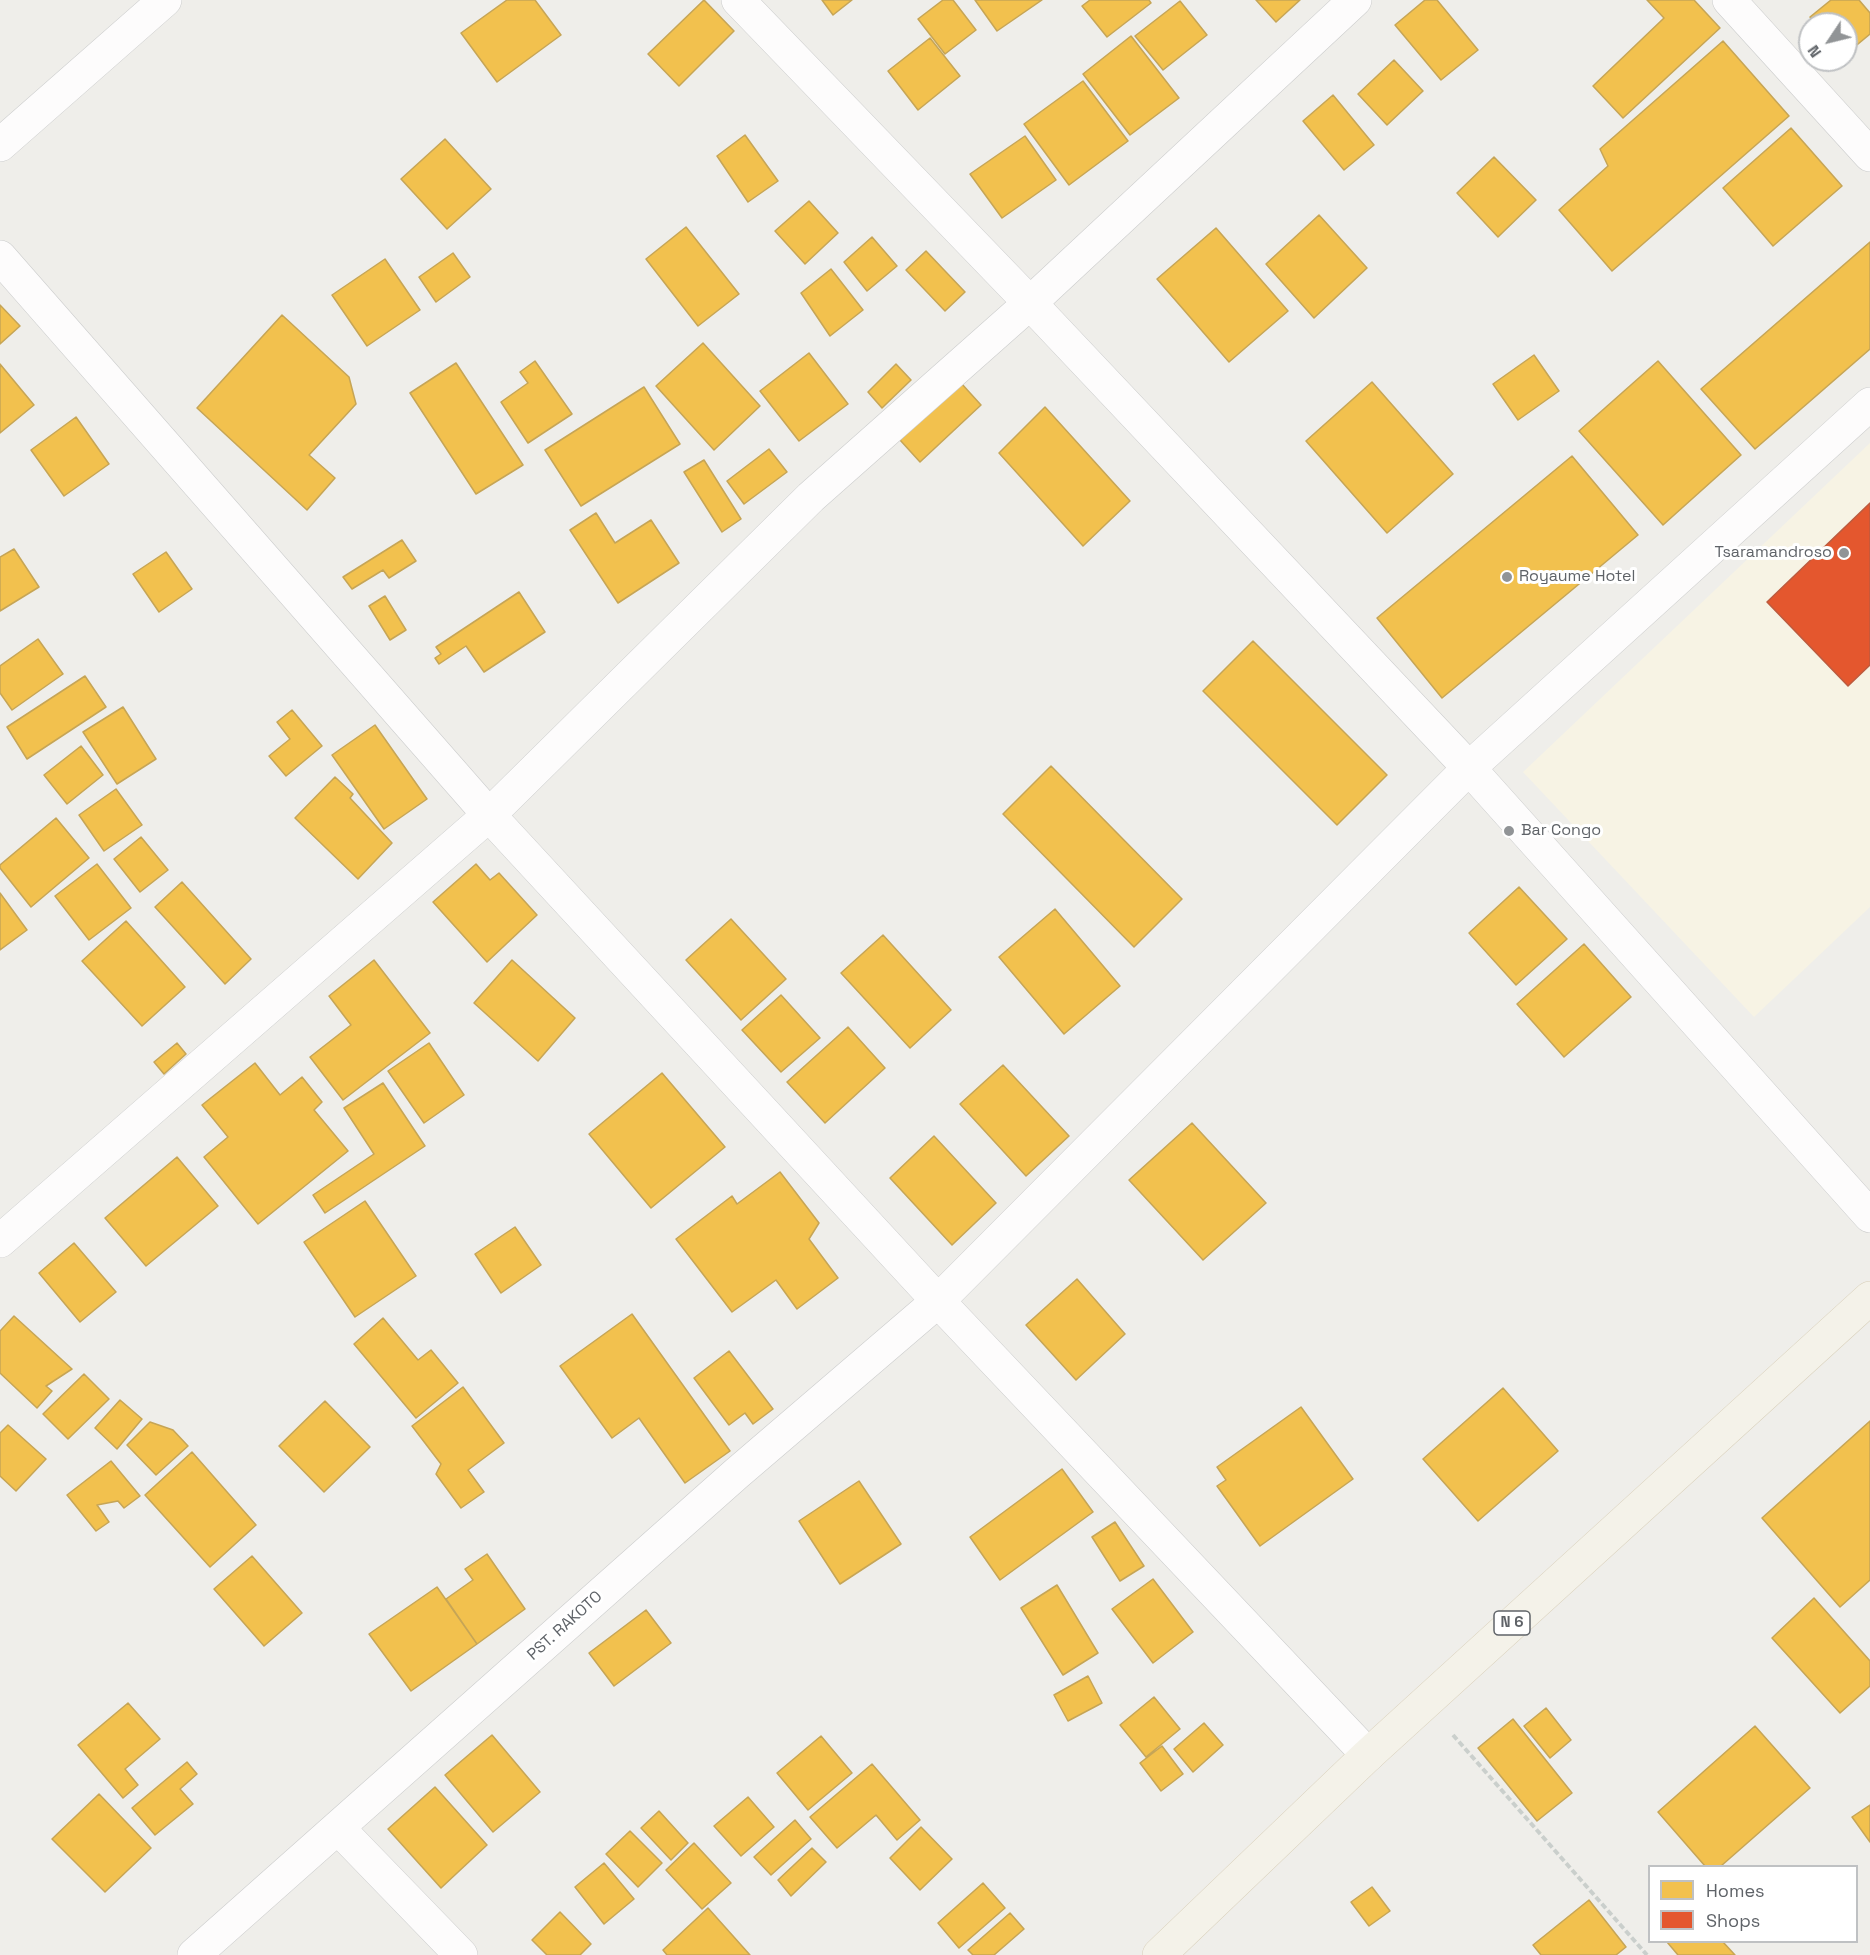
<!DOCTYPE html>
<style>
body{margin:0}
#map{position:relative;width:1870px;height:1955px;overflow:hidden;background:#efeeea;font-family:"Space Grotesk",sans-serif}
canvas{display:block}
.legend{position:absolute;left:1648px;top:1865px;width:210px;height:78px;box-sizing:border-box;background:#fff;border:2px solid #bfc1c3;margin:0;padding:8px 10px;list-style:none;font-size:18px;color:#5f6368}
.legend li{display:flex;align-items:center;gap:12px;height:30px}
.legend b{width:30px;border:2px solid #bfc1c3}
.north{position:absolute;left:1798px;top:12px;width:60px;height:60px;box-sizing:border-box;background:#fff;border:2px solid #bfc1c3;border-radius:50%;rotate:235deg;font-size:16px;font-weight:700;line-height:24px;text-align:center;color:#5f6368}
.north::after{content:'';display:block;margin:auto;width:21px;height:27px;background:#919496;clip-path:polygon(50% 0,100% 100%,50% 72%,0 100%)}
</style>
<div id="map">
<canvas width="1870" height="1955"></canvas>
<ul class="legend">
<li><b style="height:16px;background:#f2c14e"></b>Homes</li>
<li><b style="height:16px;background:#e4572e"></b>Shops</li>
</ul>
<div class="north">N</div>
</div>
<script>
const ctx = document.querySelector('canvas').getContext('2d');
ctx.lineJoin = 'round';
function paint(path, color) {
  ctx.fillStyle = color;
  ctx.fill(path, 'evenodd');
}
function stroke(path, color, width, dash) {
  ctx.strokeStyle = color;
  ctx.lineWidth = width;
  ctx.lineCap = dash ? 'butt' : 'round';
  ctx.setLineDash(dash || []);
  ctx.stroke(path);
}
function write(font, color, halo, rows, align = 'center') {
  ctx.font = font + ' "Space Grotesk",sans-serif';
  ctx.lineWidth = 6;
  ctx.setLineDash([]);
  ctx.textBaseline = 'middle';
  ctx.strokeStyle = halo;
  ctx.fillStyle = color;
  for (const [text, x, y, turn = 0] of rows) {
    ctx.save();
    ctx.translate(x, y);
    ctx.rotate((+turn || 0) * Math.PI / 180);
    ctx.textAlign = isNaN(turn) ? turn : align;
    if (halo) ctx.strokeText(text, 0, 0);
    ctx.fillText(text, 0, 0);
    ctx.restore();
  }
}
paint(new Path2D(`
 M 1870,443 L 1870,907 L 1754,1017 L 1523,772 Z`), '#f7f3e4');
const homes = new Path2D(`
 M 507,0 L 535,0 L 561,35 L 497,82 L 461,33 Z
 M 704,0 L 734,31 L 679,86 L 648,54 Z
 M 822,0 L 852,0 L 833,15 Z
 M 943,0 L 953,0 L 976,30 L 945,54 L 918,19 Z
 M 975,0 L 1042,0 L 997,31 Z
 M 1090,0 L 1149,0 L 1151,3 L 1107,37 L 1082,6 Z
 M 1256,0 L 1300,0 L 1276,22 Z
 M 1425,0 L 1437,0 L 1478,50 L 1441,80 L 1395,25 Z
 M 1647,0 L 1694,0 L 1720,28 L 1623,118 L 1593,86 L 1664,18 Z
 M 1831,0 L 1859,0 L 1870,13 L 1870,34 L 1846,54 L 1846,24 L 1816,24 L 1810,17 Z
 M 1180,1 L 1207,35 L 1163,70 L 1135,36 Z
 M 1131,36 L 1179,98 L 1130,135 L 1083,74 Z
 M 930,38 L 960,76 L 918,110 L 888,71 Z
 M 1723,41 L 1789,116 L 1612,271 L 1559,210 L 1608,166 L 1600,149 Z
 M 1394,60 L 1423,91 L 1387,125 L 1358,94 Z
 M 1083,81 L 1128,141 L 1069,185 L 1024,124 Z
 M 1333,95 L 1374,145 L 1344,170 L 1303,121 Z
 M 1791,128 L 1842,186 L 1773,246 L 1723,188 Z
 M 745,135 L 778,181 L 748,202 L 717,156 Z
 M 1025,136 L 1056,180 L 1002,218 L 970,174 Z
 M 445,139 L 491,189 L 447,229 L 401,179 Z
 M 1494,157 L 1536,200 L 1498,237 L 1457,193 Z
 M 809,201 L 838,233 L 805,264 L 775,231 Z
 M 1319,215 L 1367,268 L 1314,318 L 1266,264 Z
 M 686,227 L 739,294 L 698,326 L 646,259 Z
 M 1216,228 L 1288,311 L 1229,362 L 1157,279 Z
 M 872,237 L 897,266 L 867,291 L 844,262 Z
 M 1870,242 L 1870,349 L 1755,449 L 1701,389 Z
 M 926,251 L 965,292 L 945,311 L 906,270 Z
 M 453,253 L 470,277 L 436,302 L 419,277 Z
 M 385,259 L 420,310 L 367,346 L 332,295 Z
 M 831,269 L 863,310 L 830,336 L 801,293 Z
 M 0,305 L 20,326 L 0,344 Z
 M 282,315 L 349,377 L 356,404 L 309,455 L 335,478 L 307,510 L 197,408 Z
 M 703,343 L 760,406 L 714,450 L 656,386 Z
 M 809,353 L 848,404 L 799,441 L 760,391 Z
 M 1534,355 L 1559,391 L 1518,420 L 1493,384 Z
 M 535,361 L 572,414 L 528,443 L 501,402 L 528,383 L 520,372 Z
 M 1658,361 L 1741,455 L 1663,525 L 1579,431 Z
 M 456,363 L 523,465 L 476,494 L 410,393 Z
 M 0,364 L 34,405 L 0,433 Z
 M 896,364 L 911,380 L 882,408 L 868,392 Z
 M 1372,382 L 1453,474 L 1387,533 L 1306,441 Z
 M 961,383 L 981,405 L 920,462 L 900,440 Z
 M 644,387 L 680,444 L 581,506 L 545,450 Z
 M 1045,407 L 1130,501 L 1083,546 L 999,453 Z
 M 76,417 L 109,464 L 64,496 L 31,450 Z
 M 769,449 L 787,472 L 744,504 L 727,481 Z
 M 1572,456 L 1638,535 L 1442,698 L 1377,618 Z
 M 704,460 L 741,519 L 722,532 L 684,472 Z
 M 596,513 L 615,543 L 651,520 L 679,563 L 618,603 L 570,530 Z
 M 402,540 L 416,561 L 389,578 L 383,570 L 352,589 L 343,577 Z
 M 14,549 L 39,587 L 0,611 L 0,557 Z
 M 166,552 L 192,589 L 159,612 L 133,574 Z
 M 519,592 L 545,632 L 484,672 L 466,646 L 439,664 L 435,658 L 441,654 L 436,647 Z
 M 385,596 L 406,630 L 390,640 L 369,606 Z
 M 38,639 L 63,674 L 12,710 L 0,693 L 0,666 Z
 M 1253,641 L 1387,775 L 1337,825 L 1203,691 Z
 M 85,676 L 106,707 L 27,759 L 7,727 Z
 M 123,707 L 156,759 L 117,784 L 83,732 Z
 M 292,710 L 322,746 L 286,776 L 269,756 L 290,739 L 277,722 Z
 M 375,725 L 427,799 L 384,829 L 332,755 Z
 M 81,746 L 103,775 L 67,804 L 44,775 Z
 M 1051,766 L 1182,899 L 1134,947 L 1003,814 Z
 M 335,777 L 353,794 L 350,798 L 392,843 L 358,879 L 295,818 Z
 M 116,789 L 142,825 L 104,851 L 79,815 Z
 M 56,818 L 89,858 L 31,907 L 0,868 L 0,865 Z
 M 141,837 L 168,870 L 140,892 L 114,859 Z
 M 97,864 L 131,908 L 89,940 L 55,896 Z
 M 476,864 L 490,880 L 499,873 L 537,915 L 487,962 L 433,902 Z
 M 182,882 L 251,959 L 225,984 L 155,907 Z
 M 1519,887 L 1567,939 L 1516,985 L 1469,933 Z
 M 0,893 L 27,930 L 0,950 Z
 M 1055,909 L 1120,986 L 1064,1034 L 999,957 Z
 M 731,919 L 786,979 L 741,1020 L 686,960 Z
 M 126,921 L 185,987 L 142,1026 L 82,961 Z
 M 883,935 L 951,1010 L 910,1048 L 841,973 Z
 M 1584,944 L 1631,997 L 1564,1057 L 1517,1004 Z
 M 374,960 L 430,1033 L 343,1100 L 310,1057 L 351,1025 L 329,996 Z
 M 512,960 L 575,1018 L 538,1061 L 474,1003 Z
 M 781,995 L 820,1038 L 781,1072 L 742,1030 Z
 M 848,1027 L 885,1068 L 825,1123 L 787,1082 Z
 M 177,1043 L 186,1054 L 164,1074 L 154,1062 Z
 M 429,1043 L 464,1095 L 424,1123 L 388,1071 Z
 M 255,1063 L 280,1095 L 302,1077 L 322,1102 L 314,1110 L 348,1151 L 258,1224 L 204,1157 L 228,1137 L 202,1105 Z
 M 1003,1065 L 1069,1136 L 1026,1176 L 960,1104 Z
 M 662,1073 L 725,1147 L 651,1208 L 589,1134 Z
 M 383,1083 L 425,1146 L 325,1213 L 313,1195 L 374,1154 L 344,1108 Z
 M 1192,1123 L 1266,1203 L 1203,1260 L 1129,1180 Z
 M 934,1136 L 996,1203 L 952,1245 L 890,1178 Z
 M 177,1157 L 218,1206 L 146,1266 L 105,1218 Z
 M 780,1172 L 819,1223 L 809,1239 L 838,1278 L 797,1309 L 776,1280 L 732,1312 L 676,1239 L 732,1196 L 737,1204 Z
 M 365,1201 L 416,1276 L 355,1317 L 304,1242 Z
 M 515,1227 L 541,1265 L 501,1293 L 475,1254 Z
 M 74,1243 L 116,1292 L 80,1322 L 39,1273 Z
 M 1077,1279 L 1125,1334 L 1076,1380 L 1026,1325 Z
 M 632,1314 L 730,1451 L 685,1483 L 639,1418 L 612,1438 L 560,1366 Z
 M 14,1316 L 72,1369 L 46,1386 L 52,1391 L 37,1408 L 0,1373 L 0,1331 Z
 M 383,1318 L 418,1360 L 431,1350 L 458,1383 L 416,1418 L 354,1344 Z
 M 729,1351 L 773,1409 L 753,1424 L 745,1413 L 729,1425 L 694,1378 Z
 M 84,1374 L 109,1399 L 68,1439 L 43,1414 Z
 M 463,1387 L 504,1443 L 468,1470 L 484,1492 L 461,1508 L 436,1474 L 441,1464 L 412,1426 Z
 M 1503,1388 L 1558,1451 L 1478,1521 L 1423,1459 Z
 M 120,1400 L 142,1419 L 117,1449 L 95,1428 Z
 M 325,1401 L 370,1447 L 324,1492 L 279,1446 Z
 M 1301,1407 L 1353,1479 L 1260,1546 L 1217,1486 L 1226,1480 L 1217,1467 Z
 M 1870,1421 L 1870,1580 L 1840,1607 L 1762,1518 Z
 M 150,1422 L 173,1430 L 188,1446 L 156,1475 L 127,1445 Z
 M 8,1425 L 46,1459 L 16,1491 L 0,1476 L 0,1433 Z
 M 192,1452 L 256,1525 L 210,1567 L 145,1495 Z
 M 111,1461 L 140,1496 L 124,1508 L 118,1501 L 97,1505 L 109,1522 L 96,1531 L 67,1495 Z
 M 1062,1469 L 1093,1512 L 1000,1580 L 970,1537 Z
 M 859,1481 L 901,1544 L 840,1584 L 799,1521 Z
 M 1115,1522 L 1144,1566 L 1120,1581 L 1092,1537 Z
 M 487,1554 L 525,1609 L 477,1644 L 446,1599 L 473,1580 L 465,1569 Z
 M 252,1556 L 302,1613 L 264,1646 L 214,1589 Z
 M 1153,1579 L 1193,1632 L 1153,1663 L 1112,1609 Z
 M 1057,1585 L 1098,1653 L 1063,1675 L 1021,1608 Z
 M 437,1587 L 477,1644 L 411,1691 L 369,1634 Z
 M 1814,1598 L 1870,1661 L 1870,1686 L 1840,1713 L 1772,1638 Z
 M 646,1610 L 671,1643 L 614,1686 L 589,1653 Z
 M 1088,1676 L 1102,1703 L 1068,1721 L 1054,1695 Z
 M 1154,1697 L 1180,1729 L 1146,1757 L 1120,1725 Z
 M 128,1703 L 160,1739 L 125,1769 L 138,1785 L 123,1798 L 78,1745 Z
 M 1546,1708 L 1571,1740 L 1550,1758 L 1524,1726 Z
 M 1513,1719 L 1572,1793 L 1537,1821 L 1478,1748 Z
 M 1204,1723 L 1223,1745 L 1193,1772 L 1174,1749 Z
 M 1755,1726 L 1810,1788 L 1721,1866 L 1705,1866 L 1658,1812 Z
 M 492,1735 L 540,1792 L 493,1832 L 445,1775 Z
 M 821,1736 L 852,1773 L 808,1810 L 777,1773 Z
 M 1162,1746 L 1183,1774 L 1161,1791 L 1140,1763 Z
 M 187,1762 L 197,1774 L 180,1789 L 193,1804 L 155,1835 L 132,1808 Z
 M 872,1764 L 920,1820 L 897,1840 L 876,1815 L 837,1848 L 810,1817 Z
 M 435,1787 L 487,1845 L 441,1888 L 388,1829 Z
 M 99,1794 L 151,1848 L 105,1892 L 52,1839 Z
 M 748,1797 L 774,1827 L 741,1856 L 714,1826 Z
 M 1870,1805 L 1870,1842 L 1852,1817 Z
 M 659,1811 L 688,1843 L 671,1860 L 641,1828 Z
 M 795,1820 L 811,1839 L 771,1875 L 754,1857 Z
 M 921,1827 L 952,1859 L 920,1890 L 890,1858 Z
 M 630,1831 L 662,1863 L 638,1887 L 606,1854 Z
 M 694,1843 L 731,1883 L 702,1909 L 666,1870 Z
 M 812,1848 L 826,1862 L 791,1896 L 778,1880 Z
 M 604,1863 L 634,1899 L 604,1924 L 575,1887 Z
 M 983,1883 L 1005,1908 L 959,1948 L 938,1923 Z
 M 1372,1887 L 1390,1911 L 1369,1926 L 1351,1902 Z
 M 1589,1900 L 1626,1947 L 1616,1955 L 1541,1955 L 1533,1945 Z
 M 708,1908 L 750,1955 L 667,1955 L 663,1950 Z
 M 560,1912 L 591,1944 L 580,1955 L 547,1955 L 532,1940 Z
 M 1010,1913 L 1024,1929 L 994,1955 L 973,1955 L 968,1950 Z
 M 1667,1942 L 1723,1942 L 1735,1955 L 1678,1955 Z`);
paint(homes, '#f2c14e');
stroke(homes, '#c6a556', 1.5);
const shops = new Path2D(`
 M 1870,503 L 1870,665 L 1848,686 L 1767,602 Z`);
paint(shops, '#e4572e');
stroke(shops, '#bc5b3f', 1.5);
const minor = new Path2D(`
 M 738,0 L 1030,303 L 1469,768 L 1870,1216
 M 1729,0 L 1870,155
 M 0,145 L 165,0
 M 0,257 L 489,815 L 938,1301 L 1368,1755
 M 0,1241 L 489,815 L 811,497 L 1030,303 L 1355,0
 M 338,1828 L 461,1955
 M 194,1955 L 736,1474 L 938,1301 L 1469,768 L 1870,404`);
const primary = new Path2D(`
 M 1159,1955 L 1368,1755 L 1870,1298`);
stroke(minor, '#cbcccc', 34);
stroke(primary, '#d7ceb8', 34);
stroke(new Path2D(`
 M 1453,1735 L 1647,1955`), '#cacfcc', 4, [6, 3]);
stroke(minor, '#fdfcfc', 33);
stroke(primary, '#f4f2e9', 33);
for (const [x, y, r, color] of [
 [1844,553,6,"#919496"],
 [1507,577,6,"#919496"],
 [1509,831,6,"#919496"]
]) {
  const dot = new Path2D();
  dot.arc(x, y, r, 0, 2 * Math.PI);
  ctx.fillStyle = color;
  ctx.fill(dot);
  stroke(dot, '#fff', 2);
}
for (const [x, y, w] of [
 [1512,1623,36]
]) {
  const box = new Path2D();
  box.roundRect(x - w / 2, y - 12, w, 24, 4.5);
  ctx.fillStyle = '#fff';
  ctx.fill(box);
  stroke(box, '#5f6368', 1.5);
}
write('bold 15px', '#5f6368', null, [
 ["N 6",1512,1623]
]);
write('16px', '#5f6368', '#fff', [
 ["Tsaramandroso",1832,553,"right"],
 ["Royaume Hotel",1519,577],
 ["Bar Congo",1521,831]
], 'left');
write('16px', '#5f6368', '#fff', [
 ["PST. RAKOTO",565,1626,-42]
]);
</script>
